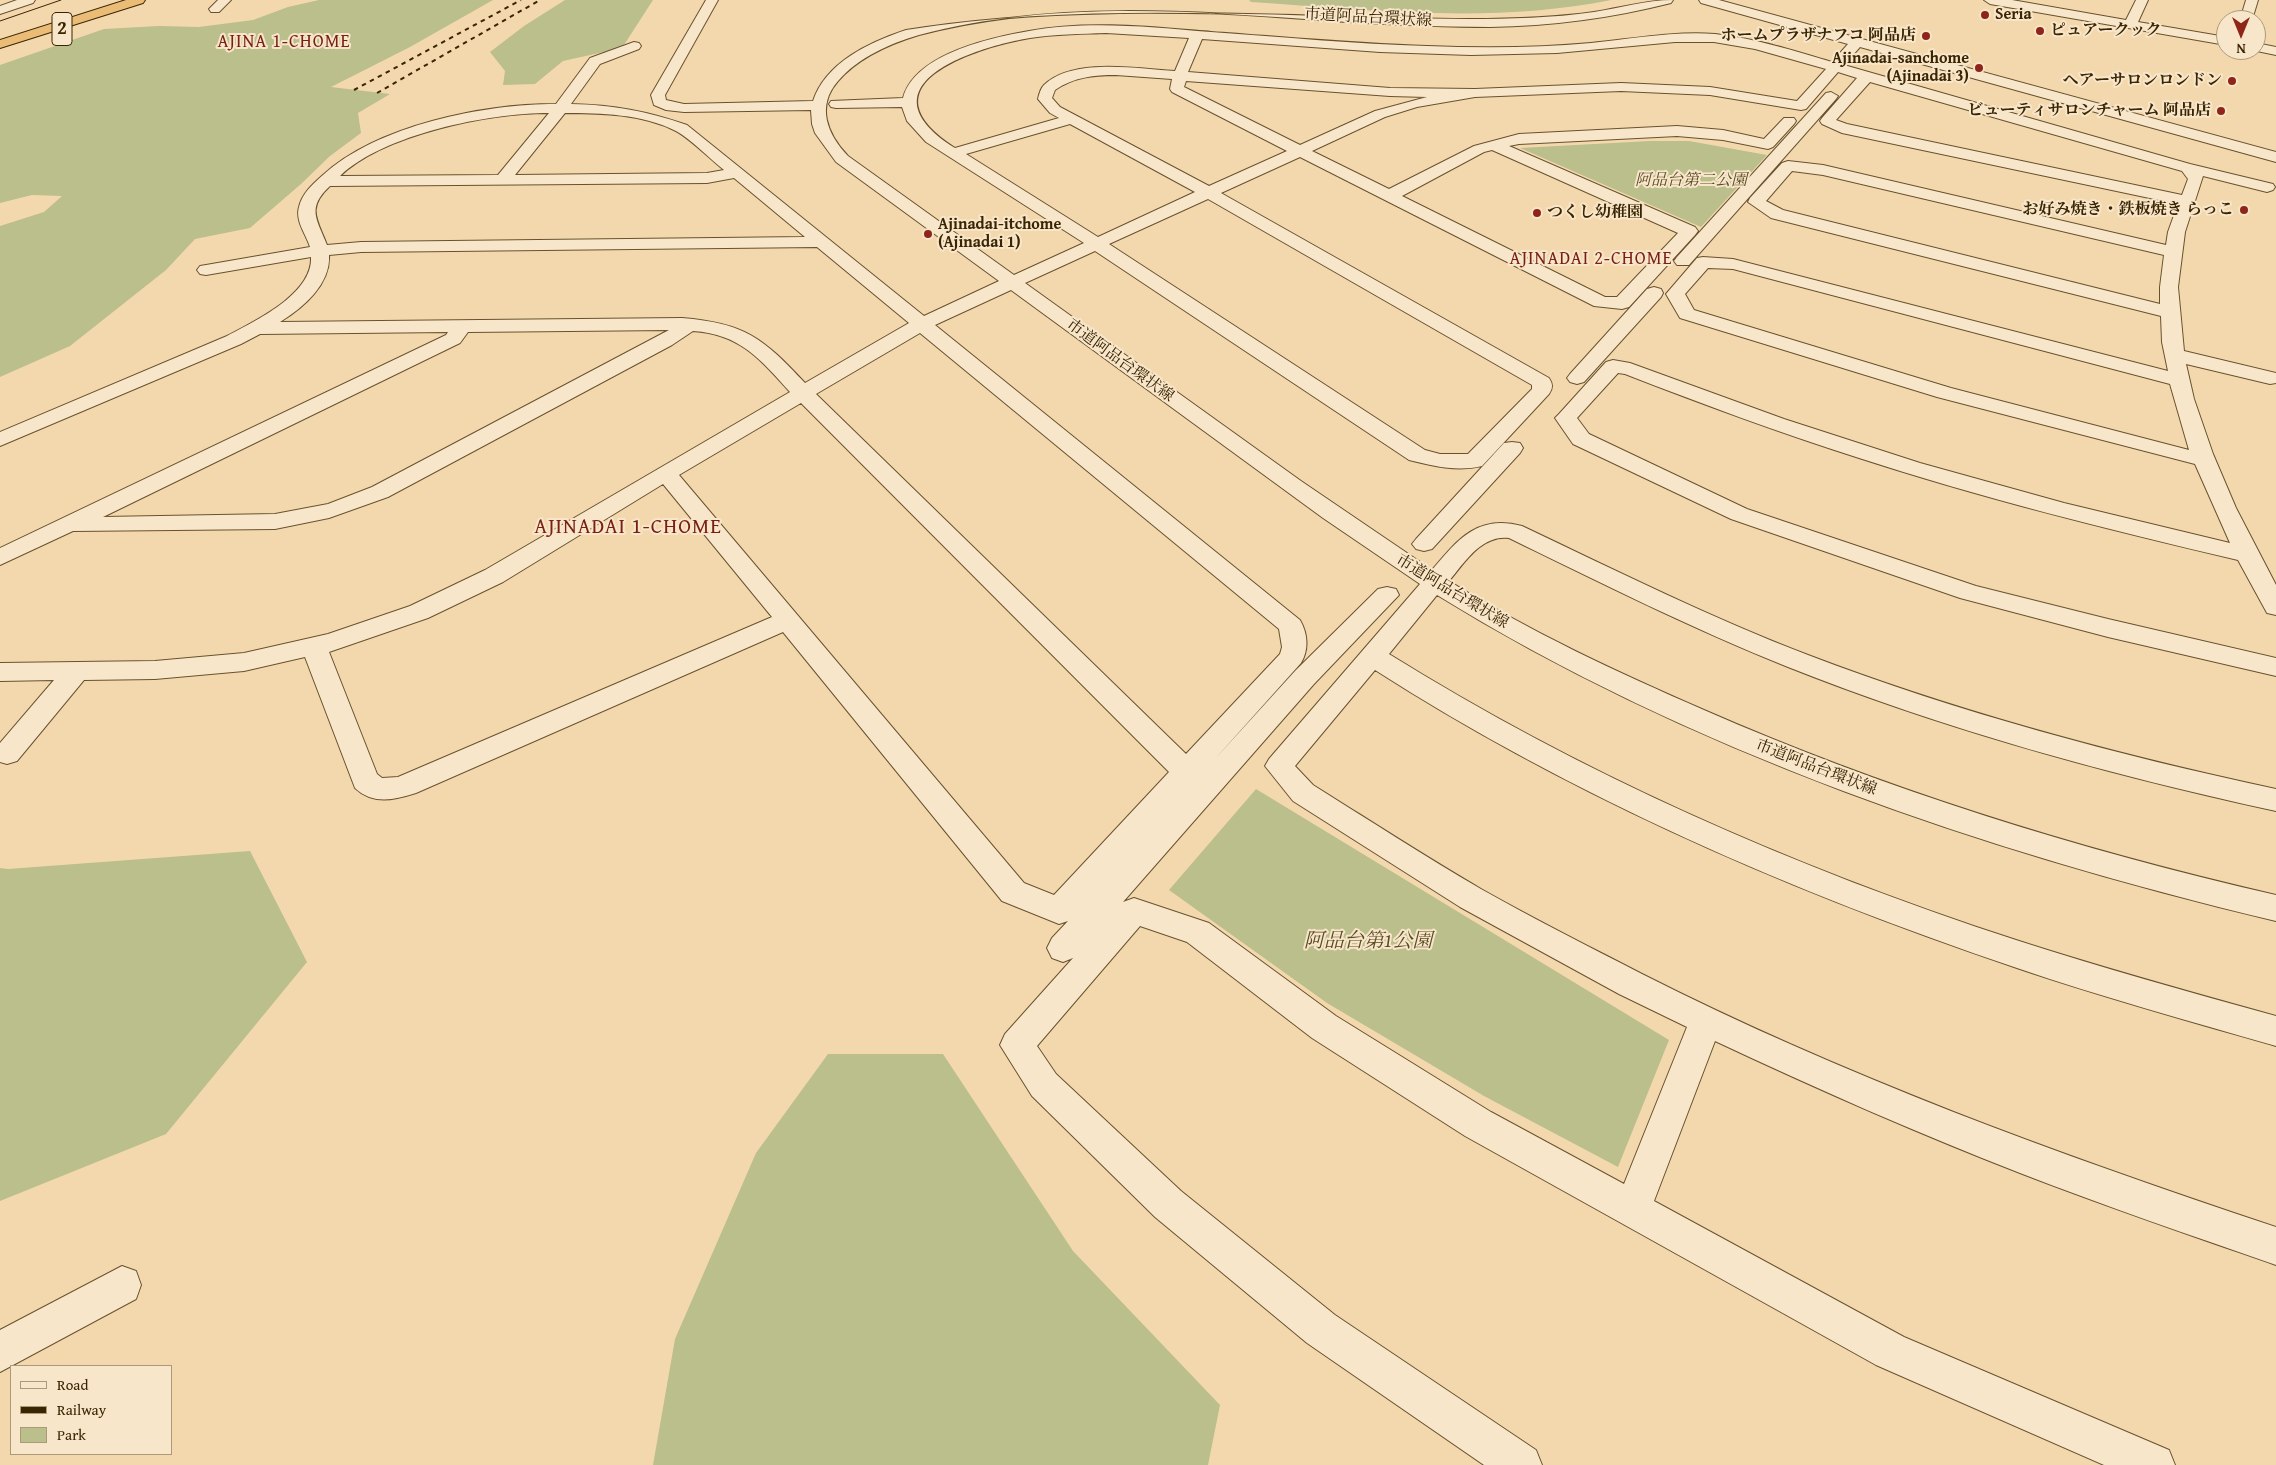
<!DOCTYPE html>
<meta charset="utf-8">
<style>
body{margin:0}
#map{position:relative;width:2276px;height:1465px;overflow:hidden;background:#f4d8ad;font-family:"Gentium Book Plus",serif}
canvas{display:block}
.legend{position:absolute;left:10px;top:1365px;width:162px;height:90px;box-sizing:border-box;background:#f8e6ca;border:1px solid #ac997a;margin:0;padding:6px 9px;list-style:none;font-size:15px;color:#3a2503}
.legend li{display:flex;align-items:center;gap:10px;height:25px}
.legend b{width:25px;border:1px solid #ac997a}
.north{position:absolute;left:2216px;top:10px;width:50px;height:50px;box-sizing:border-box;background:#f8e6ca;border:1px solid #ac997a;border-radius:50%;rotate:180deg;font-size:14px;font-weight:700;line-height:20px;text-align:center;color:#3a2503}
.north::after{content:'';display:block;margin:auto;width:18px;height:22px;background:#8f2418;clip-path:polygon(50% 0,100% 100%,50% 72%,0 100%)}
</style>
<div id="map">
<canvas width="2276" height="1465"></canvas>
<ul class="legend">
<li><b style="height:6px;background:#f8e6ca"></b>Road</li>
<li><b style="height:6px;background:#3a2503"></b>Railway</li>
<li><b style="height:14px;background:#babf8b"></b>Park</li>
</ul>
<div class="north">N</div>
</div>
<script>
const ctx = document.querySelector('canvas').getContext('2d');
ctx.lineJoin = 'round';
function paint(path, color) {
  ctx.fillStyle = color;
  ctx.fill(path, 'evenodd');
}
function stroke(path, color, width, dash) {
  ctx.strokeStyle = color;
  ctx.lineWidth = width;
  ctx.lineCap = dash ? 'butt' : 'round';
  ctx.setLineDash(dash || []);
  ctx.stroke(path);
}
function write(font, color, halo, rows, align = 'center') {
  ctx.font = font + ' "Gentium Book Plus","Noto Serif JP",serif';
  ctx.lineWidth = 4;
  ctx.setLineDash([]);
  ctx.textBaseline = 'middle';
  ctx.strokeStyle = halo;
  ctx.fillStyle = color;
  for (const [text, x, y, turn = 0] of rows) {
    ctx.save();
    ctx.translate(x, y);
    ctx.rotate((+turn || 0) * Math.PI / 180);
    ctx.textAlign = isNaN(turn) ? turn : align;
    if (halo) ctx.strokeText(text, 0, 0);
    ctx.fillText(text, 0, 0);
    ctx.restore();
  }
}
paint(new Path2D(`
 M 319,0 L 493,0 L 410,47 L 331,87 L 390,94 L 358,113 L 361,133 L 330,156 L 301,184 L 250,228 L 195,239 L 166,270 L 70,346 L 0,377 L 0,226 L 44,212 L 62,196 L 32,195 L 0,203 L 0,65 L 104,29 L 159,26 L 199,27 L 253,20 L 288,7 Z
 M 565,0 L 653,0 L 622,48 L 563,61 L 535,84 L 503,85 L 505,71 L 490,52 L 524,26 Z
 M 1249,0 L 1611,0 C 1493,24 1370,10 1251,2 Z
 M 1650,141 L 1689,141 L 1767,155 L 1701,227 L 1520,148 Z
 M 1256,789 L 1669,1040 L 1618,1167 L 1484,1096 L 1327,1003 L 1169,890 Z
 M 250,851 L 307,962 L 166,1134 L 0,1201 L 0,868 L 8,869 Z
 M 828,1054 L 943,1054 L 1073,1251 L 1220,1405 L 1208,1465 L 653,1465 L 675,1339 L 756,1153 Z`), '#babf8b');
const minor = new Path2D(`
 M 17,0 L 35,0 L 33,3 L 0,14 L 0,6 Z
 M 218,0 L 231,0 L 219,12 L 211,12 L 209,9 Z
 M 706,0 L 718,0 L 665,95 L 666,100 L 684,104 L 813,101 C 826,62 870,42 906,30 C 1089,0 1281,18 1468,19 C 1510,19 1552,18 1594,12 C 1620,8 1646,0 1673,0 L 1671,3 C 1612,18 1552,26 1490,27 C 1437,27 1383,24 1330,21 C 1194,11 1051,0 919,35 C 889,44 859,57 838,81 C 816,106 827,134 848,156 L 1014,275 L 1084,243 L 926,142 L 907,121 L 902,107 L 836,108 L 831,107 L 829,104 L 831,101 L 903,98 C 915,54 989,38 1029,31 C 1088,20 1151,27 1211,32 C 1283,37 1355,44 1427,46 C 1482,48 1536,48 1591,43 C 1632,39 1673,31 1715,34 C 1755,38 1794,51 1832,62 L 1848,44 L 1701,3 L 1699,0 L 1719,0 L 2276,152 L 2276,162 L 1860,47 L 1844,65 L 2190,164 L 2273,184 L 2275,187 L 2273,190 L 2267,192 L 2203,176 L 2185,232 L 2178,287 L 2184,351 L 2276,373 L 2276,383 L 2270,384 L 2186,364 L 2194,399 L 2213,454 L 2236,508 L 2276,585 L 2276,615 L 2267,613 L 2238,560 C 2110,530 1982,498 1856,457 C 1778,432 1702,404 1625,374 L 1618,373 L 1577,418 L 1589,434 L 1747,509 L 1976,586 L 2108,619 L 2276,658 L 2276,676 L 2108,637 L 1960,598 L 1731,519 L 1573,444 L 1555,418 L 1559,414 L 1606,362 L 1613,360 L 1630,363 L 1784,419 L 1920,463 L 2064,503 L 2230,543 L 2195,464 L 1937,397 L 1680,318 L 1666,294 L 1697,258 L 1703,257 L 1733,259 L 2168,371 L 2162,342 L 2161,316 L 1771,218 L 1748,202 L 1750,198 L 1782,163 L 1788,161 L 1823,165 L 2166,245 L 2168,232 L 2178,204 L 1842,133 L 1822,124 L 1820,121 L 1822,118 L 1857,78 L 1838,72 L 1806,109 L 1801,110 L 1710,95 L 1621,91 L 1475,97 L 1417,107 L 1385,117 L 1312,151 L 1389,189 L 1474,146 L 1519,134 L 1677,126 L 1723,130 L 1764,139 L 1784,118 L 1794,118 L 1796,121 L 1794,124 L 1773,147 L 1768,149 L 1723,140 L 1677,136 L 1519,144 L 1509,146 L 1695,227 L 1698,231 L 1695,235 L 1629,307 L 1622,309 L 1594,306 L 1300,157 L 1221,193 L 1549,378 C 1553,384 1553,388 1549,394 L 1482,466 C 1457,472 1433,466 1409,460 L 1095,251 L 1025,283 L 1301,481 L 1432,570 C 1458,539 1478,514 1522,526 C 1617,571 1711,618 1808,655 C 1960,713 2117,755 2276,789 L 2276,811 C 2111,775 1946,730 1788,667 C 1693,629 1601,583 1509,538 C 1481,535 1465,562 1449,581 C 1530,632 1617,672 1704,710 C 1889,791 2080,850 2276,895 L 2276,921 C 1987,852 1691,752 1437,595 L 1389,654 C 1583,775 1798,869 2016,940 C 2102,968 2189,992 2276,1016 L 2276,1046 C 2189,1021 2102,997 2017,968 C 1794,893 1573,797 1375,670 L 1295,766 L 1313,785 C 1369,820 1424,856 1481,889 C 1534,919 1588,946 1642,974 C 1845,1077 2060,1155 2276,1227 L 2276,1265 C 2190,1235 2105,1206 2020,1173 C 1917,1133 1815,1088 1715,1041 L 1654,1201 L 1904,1337 L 2169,1450 L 2175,1465 L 2104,1465 L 1876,1365 L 1465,1136 L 1312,1038 L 1187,942 L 1140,926 L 1037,1046 L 1056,1074 L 1181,1191 L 1335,1315 L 1536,1450 L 1542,1465 L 1484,1465 L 1307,1343 L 1155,1217 L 1032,1096 L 1000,1045 L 1005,1034 L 1073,958 L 1063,962 L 1052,958 L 1047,948 L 1052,938 L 1068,921 L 1059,924 L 1002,901 L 783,632 L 416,793 C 394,800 373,805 355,788 L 305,657 L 244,671 L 155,679 L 84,680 L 17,761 L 7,764 L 0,762 L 0,743 L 54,680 L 0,681 L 0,663 L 155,661 L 244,653 L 328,634 L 410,606 L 485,570 L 790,392 C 760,359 740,334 693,331 L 672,345 L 388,497 L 329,518 L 275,529 L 73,531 L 0,565 L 0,548 L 446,335 L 448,332 L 260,334 L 241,344 L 0,446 L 0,432 L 227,336 C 255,321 313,294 311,257 L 206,275 L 200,274 L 197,270 L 200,266 L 206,265 L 310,247 C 306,234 295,221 299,207 C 302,193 314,183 323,175 C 378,125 484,104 556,104 L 590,58 L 634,42 L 639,43 L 641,46 L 639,49 L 600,64 L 571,104 C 614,105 647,111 687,125 L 924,316 L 999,281 L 836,162 L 815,133 L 812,124 L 811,110 L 684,112 L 666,110 L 654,105 L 651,95 ZM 1106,33 L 1189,38 L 1175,71 C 1139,69 1073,57 1044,85 C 1041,88 1039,94 1038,99 L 1050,113 L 1059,118 L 955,148 C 858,86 971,48 1030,38 C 1055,34 1081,34 1106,33 ZM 1202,39 L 1380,52 L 1471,55 L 1557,53 L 1675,42 L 1714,42 L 1755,49 L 1826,69 L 1797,101 L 1710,87 L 1621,83 L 1475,89 L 1390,88 L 1188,72 ZM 1116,75 L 1172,79 L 1170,89 L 1172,92 L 1287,151 L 1209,186 L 1060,107 L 1052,98 L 1055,90 C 1074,77 1094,75 1116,75 ZM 1186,81 L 1390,96 L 1427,97 L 1375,111 L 1300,145 L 1184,87 ZM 1870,82 L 2182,171 L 2188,179 L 2182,195 L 1847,124 L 1836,120 ZM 549,113 L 498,175 L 340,176 C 384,134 489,113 549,113 ZM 565,113 C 601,113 642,114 676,131 C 691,139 710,159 724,170 L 707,173 L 515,175 ZM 1070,124 L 1195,192 L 1098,237 L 966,154 ZM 1492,150 L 1678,233 L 1617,297 L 1605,297 L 1402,196 L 1484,152 ZM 1792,171 L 1823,175 L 2164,255 L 2160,287 L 2160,304 L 1783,210 L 1766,201 ZM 734,178 L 805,237 L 361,242 L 327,245 C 317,219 306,208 330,186 L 707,183 ZM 1208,199 L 1532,385 L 1532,389 L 1468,454 L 1440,454 L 1425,450 L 1109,244 ZM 817,247 L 909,323 L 805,383 C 763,338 745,323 682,318 L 280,322 C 303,308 331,284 329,255 L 361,252 ZM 1708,268 L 1733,269 L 2170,384 L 2189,450 L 1951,388 L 1694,310 L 1685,294 ZM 1011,290 L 1323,518 L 1420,584 L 1269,759 L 1265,766 L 1293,801 L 1460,907 L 1619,994 L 1687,1027 L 1624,1184 L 1491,1112 L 1336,1016 L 1209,923 L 1134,898 L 1123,902 L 1314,684 L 1399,595 L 1396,589 L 1387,587 L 1378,589 L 1296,670 L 1214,760 L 1301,663 C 1309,650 1308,634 1300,620 L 935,325 ZM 669,330 L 372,487 L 328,504 L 275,514 L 103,517 L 460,343 L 468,332 ZM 920,333 L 1279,629 L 1282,647 L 1280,654 L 1186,754 L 816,394 ZM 801,403 L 1169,772 L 1054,895 L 1024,883 L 679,475 ZM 663,484 L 772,617 L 398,777 L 382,778 L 377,774 L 329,652 L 428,618 L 503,582 Z
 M 1984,0 L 2012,0 L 2126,20 L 2136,0 L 2148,0 L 2138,22 L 2226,37 L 2226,45 L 1990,4 Z
 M 2246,0 L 2258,0 L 2252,20 L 2240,20 Z
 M 2256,43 L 2276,47 L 2276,55 L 2252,50 L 2256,50 Z
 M 1831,92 L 1838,96 L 1836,99 L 1689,265 L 1677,265 L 1674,261 L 1677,257 L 1826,93 Z
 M 1654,287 L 1661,289 L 1663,293 L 1661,297 L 1584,382 L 1577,384 L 1570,382 L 1567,378 L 1570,374 L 1647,289 Z
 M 1512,442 L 1520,443 L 1523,448 L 1520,453 L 1432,549 L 1424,551 L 1416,549 L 1412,544 L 1416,539 L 1504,443 Z
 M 122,1266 L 136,1271 L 141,1285 L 136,1299 L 0,1372 L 0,1330 Z`);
const highway = new Path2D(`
 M 126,0 L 145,0 L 143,3 L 0,48 L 0,40 Z`);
stroke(minor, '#68522e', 2);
stroke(highway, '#3a2503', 2);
paint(minor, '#f8e6ca');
paint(highway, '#eabc76');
stroke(new Path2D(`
 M 0,21 L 61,0`), '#3a2503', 1);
stroke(new Path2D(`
 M 354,90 L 521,0
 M 377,93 L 540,0`), '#3a2503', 2, [4.5, 4.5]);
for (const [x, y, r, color] of [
 [1985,15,5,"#8f2418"],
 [2040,31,5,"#8f2418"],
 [1926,36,5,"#8f2418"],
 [1979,68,5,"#8f2418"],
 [2232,81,5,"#8f2418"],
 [2221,111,5,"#8f2418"],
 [2244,210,5,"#8f2418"],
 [1537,213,5,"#8f2418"],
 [928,234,5,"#8f2418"]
]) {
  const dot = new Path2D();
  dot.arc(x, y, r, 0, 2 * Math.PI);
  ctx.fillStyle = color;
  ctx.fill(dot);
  stroke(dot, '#f8e6ca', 2);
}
write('bold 16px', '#3a2503', '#f8e6ca', [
 ["Seria",1995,15,"left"],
 ["ピュアークック",2050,31,"left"],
 ["ホームプラザナフコ 阿品店",1916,36],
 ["Ajinadai-sanchome",1969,59],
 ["(Ajinadai 3)",1969,77],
 ["ヘアーサロンロンドン",2222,81],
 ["ビューティサロンチャーム 阿品店",2211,111],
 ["お好み焼き・鉄板焼き らっこ",2234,210],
 ["つくし幼稚園",1547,213,"left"],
 ["Ajinadai-itchome",938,225,"left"],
 ["(Ajinadai 1)",938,243,"left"]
], 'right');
write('16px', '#3a2503', '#f8e6ca', [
 ["市道阿品台環状線",1368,18,3],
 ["市道阿品台環状線",1120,361,36],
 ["市道阿品台環状線",1452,592,31],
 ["市道阿品台環状線",1816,768,21]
]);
write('italic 16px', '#5a4c25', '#f8e6ca', [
 ["阿品台第二公園",1691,181]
]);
ctx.letterSpacing = '1px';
write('18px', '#7a1f14', '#f8e6ca', [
 ["AJINA 1-CHOME",284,42],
 ["AJINADAI 2-CHOME",1591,259]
]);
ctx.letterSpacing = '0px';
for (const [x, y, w] of [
 [62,29,20]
]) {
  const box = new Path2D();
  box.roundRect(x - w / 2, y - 16.5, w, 33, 4);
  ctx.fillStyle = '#f8e6ca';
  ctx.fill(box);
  stroke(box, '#3a2503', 1);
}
write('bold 19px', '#3a2503', null, [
 ["2",62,29]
]);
write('italic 20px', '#5a4c25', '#f8e6ca', [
 ["阿品台第1公園",1368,942]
]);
ctx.letterSpacing = '1px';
write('21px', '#7a1f14', '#f8e6ca', [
 ["AJINADAI 1-CHOME",628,528]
]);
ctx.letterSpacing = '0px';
</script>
